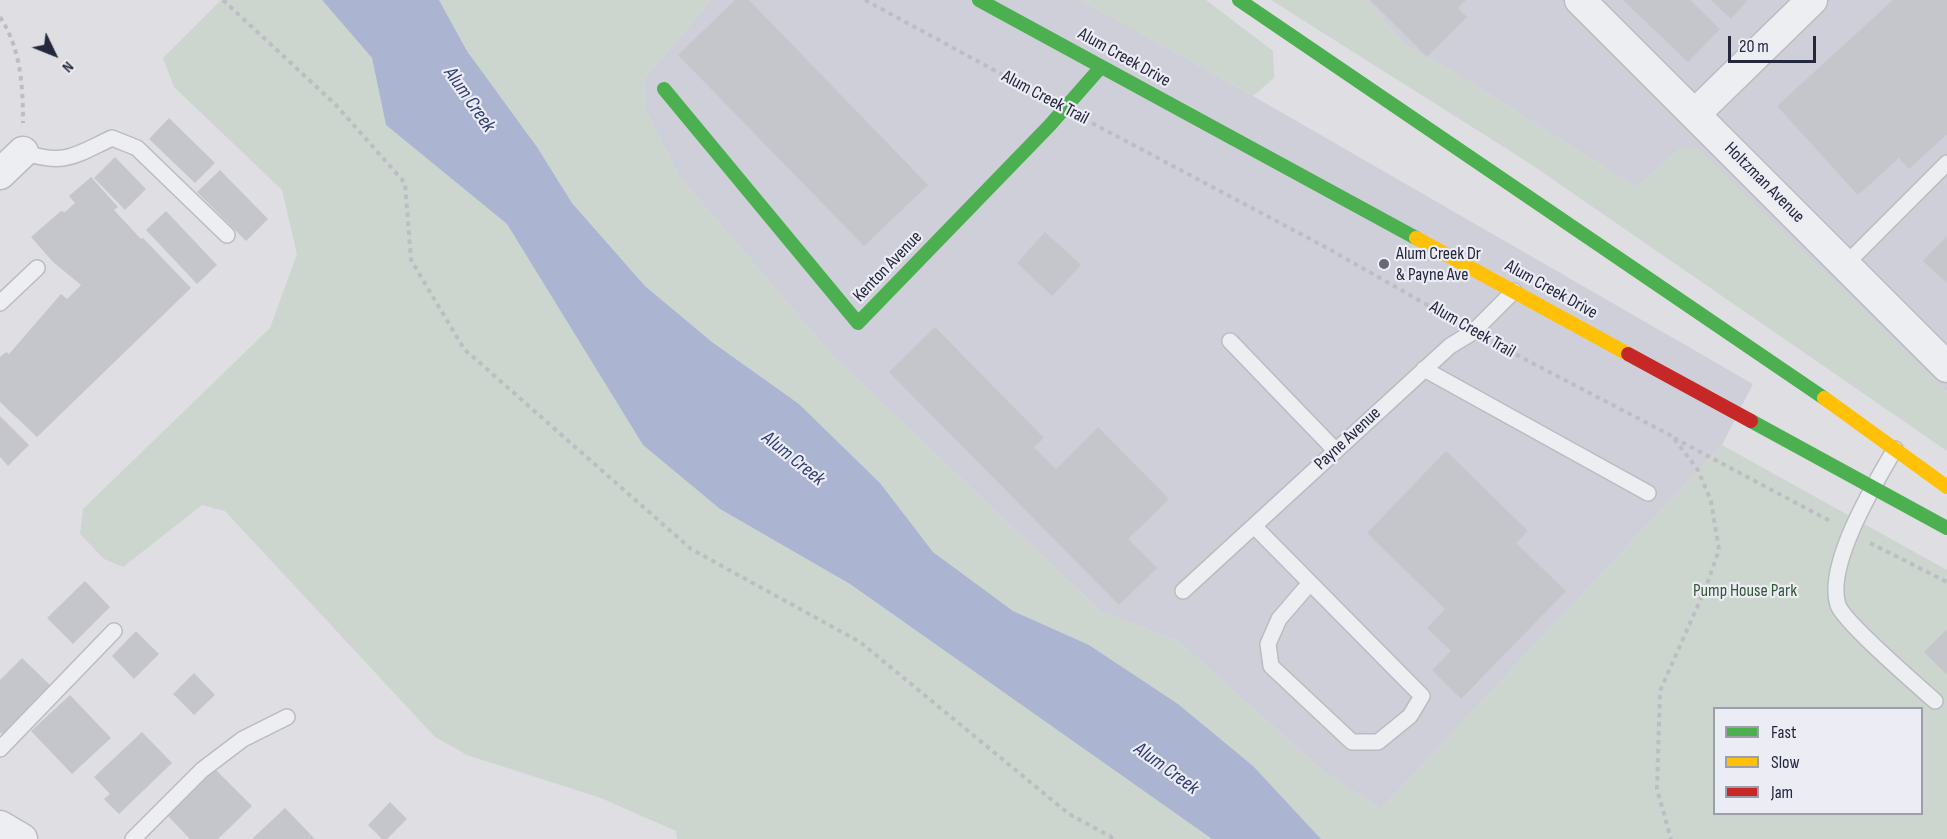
<!DOCTYPE html>
<style>
body{margin:0}
#map{position:relative;width:1947px;height:839px;overflow:hidden;background:#dedee3;font-family:"Sofia Sans Condensed",sans-serif}
canvas{display:block}
.legend{position:absolute;left:1713px;top:707px;width:210px;height:108px;box-sizing:border-box;background:#ebecf4;border:2px solid #9c9eab;margin:0;padding:8px 10px;list-style:none;font-size:18px;color:#25283d}
.legend li{display:flex;align-items:center;gap:12px;height:30px}
.legend b{width:30px;border:2px solid #9c9eab}
.north{position:absolute;left:24px;top:24px;width:60px;height:60px;-webkit-text-stroke:4px #ebecf4;paint-order:stroke;rotate:133deg;font-size:16px;font-weight:700;line-height:24px;text-align:center;color:#25283d}
.north::after{content:'';display:block;margin:auto;width:21px;height:27px;background:#25283d;clip-path:polygon(50% 0,100% 100%,50% 72%,0 100%)}
.scale{position:absolute;left:1728px;top:36px;width:88px;height:27px;box-sizing:border-box;border:3px solid #25283d;border-top:0;padding-left:8px;font-size:18px;line-height:21px;white-space:nowrap;color:#25283d;-webkit-text-stroke:4px #ebecf4;paint-order:stroke}
</style>
<div id="map">
<canvas width="1947" height="839"></canvas>
<ul class="legend">
<li><b style="height:8px;background:#4caf50"></b>Fast</li>
<li><b style="height:8px;background:#ffc107"></b>Slow</li>
<li><b style="height:8px;background:#c62828"></b>Jam</li>
</ul>
<div class="north">N</div>
<div class="scale">20 m</div>
</div>
<script>
const ctx = document.querySelector('canvas').getContext('2d');
ctx.lineJoin = 'round';
function paint(path, color) {
  ctx.fillStyle = color;
  ctx.fill(path, 'evenodd');
}
function stroke(path, color, width, dash) {
  ctx.strokeStyle = color;
  ctx.lineWidth = width;
  ctx.lineCap = dash ? 'butt' : 'round';
  ctx.setLineDash(dash || []);
  ctx.stroke(path);
}
function write(font, color, halo, rows, align = 'center') {
  ctx.font = font + ' "Sofia Sans Condensed",sans-serif';
  ctx.lineWidth = 4.5;
  ctx.setLineDash([]);
  ctx.textBaseline = 'middle';
  ctx.strokeStyle = halo;
  ctx.fillStyle = color;
  for (const [text, x, y, turn = 0] of rows) {
    ctx.save();
    ctx.translate(x, y);
    ctx.rotate((+turn || 0) * Math.PI / 180);
    ctx.textAlign = isNaN(turn) ? turn : align;
    if (halo) ctx.strokeText(text, 0, 0);
    ctx.fillText(text, 0, 0);
    ctx.restore();
  }
}
paint(new Path2D(`
 M 711,0 L 1081,0 L 1253,96 L 1753,384 L 1722,445 L 1381,809 L 1324,772 L 1178,641 L 1100,611 L 832,355 L 679,176 L 645,110 L 644,79 Z
 M 1366,0 L 1947,0 L 1947,392 L 1696,147 L 1680,149 L 1636,187 L 1454,72 L 1406,46 Z`), '#cecfd9');
paint(new Path2D(`
 M 221,0 L 322,0 L 372,58 L 386,125 L 507,224 L 643,445 L 720,509 L 850,584 L 1212,839 L 677,839 L 676,831 L 601,798 L 467,755 L 435,737 L 225,511 L 202,505 L 123,567 L 104,559 L 80,534 L 83,509 L 270,328 L 297,254 L 282,190 L 174,87 L 163,58 Z
 M 439,0 L 711,0 L 644,79 L 645,110 L 679,176 L 832,355 L 1100,611 L 1178,641 L 1324,772 L 1381,809 L 1722,445 L 1947,570 L 1947,839 L 1321,839 L 1252,766 L 1178,704 L 1089,645 L 1013,611 L 933,552 L 880,483 L 799,404 L 712,342 L 645,286 L 572,203 L 537,147 L 467,51 ZM 1714,708 L 1922,708 L 1922,814 L 1714,814 Z
 M 1081,0 L 1206,0 L 1273,51 L 1274,78 L 1253,96 Z
 M 1271,0 L 1366,0 L 1406,46 L 1454,72 L 1636,187 L 1680,149 L 1696,146 L 1947,392 L 1947,451 L 1526,161 Z`), '#ccd6ce');
paint(new Path2D(`
 M 322,0 L 439,0 L 467,51 L 537,147 L 572,203 L 645,286 L 712,342 L 799,404 L 880,483 L 933,552 L 1013,611 L 1089,645 L 1178,704 L 1253,766 L 1321,839 L 1212,839 L 850,584 L 720,509 L 643,445 L 507,224 L 386,125 L 372,58 Z`), '#abb4d0');
paint(new Path2D(`
 M 735,0 L 749,0 L 928,185 L 864,246 L 678,55 Z
 M 1370,0 L 1466,0 L 1458,8 L 1467,17 L 1427,57 Z
 M 1623,0 L 1690,0 L 1720,29 L 1688,62 Z
 M 1711,0 L 1745,0 L 1747,1 L 1731,19 Z
 M 1893,0 L 1947,0 L 1947,134 L 1909,169 L 1899,158 L 1858,195 L 1777,106 Z
 M 169,118 L 215,163 L 195,183 L 149,139 Z
 M 115,157 L 146,189 L 125,210 L 94,178 Z
 M 220,170 L 268,219 L 246,241 L 197,192 Z
 M 91,177 L 118,207 L 114,210 L 141,239 L 143,238 L 191,288 L 37,437 L 0,402 L 0,357 L 6,352 L 9,354 L 61,294 L 67,299 L 81,285 L 53,262 L 31,237 L 61,211 L 65,212 L 75,203 L 69,196 Z
 M 166,211 L 217,265 L 197,284 L 146,230 Z
 M 1045,232 L 1081,265 L 1052,296 L 1017,263 Z
 M 1947,236 L 1947,283 L 1923,261 Z
 M 935,327 L 1044,438 L 1034,447 L 1056,469 L 1098,427 L 1169,499 L 1128,539 L 1157,568 L 1119,605 L 889,372 Z
 M 0,416 L 29,445 L 8,466 L 0,457 Z
 M 1446,451 L 1528,531 L 1516,543 L 1566,591 L 1461,699 L 1432,670 L 1451,651 L 1427,628 L 1445,609 L 1367,533 Z
 M 85,581 L 110,607 L 73,644 L 47,618 Z
 M 1947,629 L 1947,675 L 1924,652 Z
 M 136,631 L 159,654 L 134,679 L 112,656 Z
 M 22,658 L 51,686 L 4,733 L 0,733 L 0,680 Z
 M 194,673 L 215,695 L 194,715 L 173,694 Z
 M 70,695 L 111,738 L 72,774 L 31,731 Z
 M 142,732 L 172,763 L 119,814 L 104,799 L 110,794 L 94,777 Z
 M 215,769 L 252,806 L 218,839 L 190,839 L 167,815 Z
 M 390,802 L 407,819 L 387,839 L 382,839 L 368,825 Z
 M 285,808 L 315,839 L 252,839 Z`), '#c5c6cc');
const lane = new Path2D(`
 M 23,152 C 64,166 74,156 112,138 L 137,148 L 227,235
 M 1845,265 L 1947,163
 M 0,303 L 37,268
 M 1230,341 L 1336,451
 M 1424,369 L 1648,493
 M 1895,449 C 1875,483 1825,565 1838,605 C 1844,622 1917,685 1935,701
 M 1254,526 L 1422,696 L 1410,716 L 1378,742 L 1352,742 L 1271,666 L 1268,644 L 1279,619 L 1310,583
 M 1183,591 L 1450,346 L 1473,332 L 1514,291
 M 0,749 L 114,631
 M 133,839 L 202,770 L 243,739 L 287,717`);
const street = new Path2D(`
 M 1580,0 L 1947,367
 M 1696,113 L 1812,0
 M 0,174 L 23,152
 M 0,826 L 22,839`);
stroke(lane, '#bbbbc1', 18);
stroke(street, '#bbbbc1', 33);
stroke(new Path2D(`
 M 223,0 L 335,104 L 405,183 L 411,260 L 464,349 L 691,549 L 860,642 L 1069,814 L 1115,839
 M 865,0 L 1038,94
 M 0,17 C 21,49 23,86 23,123
 M 1092,123 L 1329,249 L 1452,319
 M 1492,342 L 1672,436 L 1698,470 L 1711,501 L 1719,550 L 1706,587 L 1660,691 L 1657,789 L 1671,839
 M 1674,438 L 1832,522
 M 1870,543 L 1947,582`), '#bdbdc4', 4, [4.5, 4.5]);
stroke(lane, '#edeef1', 15);
stroke(street, '#edeef1', 30);
stroke(new Path2D(`
 M 979,0 L 1416,238
 M 1239,0 L 1824,398
 M 664,89 L 858,323 L 1050,125 L 1101,67
 M 1751,421 L 1947,528`), '#4caf50', 14);
stroke(new Path2D(`
 M 1416,238 L 1628,354
 M 1824,398 L 1947,487`), '#ffc107', 14);
stroke(new Path2D(`
 M 1628,354 L 1751,421`), '#c62828', 14);
for (const [x, y, r, color] of [
 [1384,264,6,"#666877"]
]) {
  const dot = new Path2D();
  dot.arc(x, y, r, 0, 2 * Math.PI);
  ctx.fillStyle = color;
  ctx.fill(dot);
  stroke(dot, '#ebecf4', 2);
}
write('18px', '#25283d', '#ebecf4', [
 ["Alum Creek Drive",1124,58,29],
 ["Alum Creek Trail",1045,98,28],
 ["Holtzman Avenue",1764,183,45],
 ["Kenton Avenue",888,267,-46],
 ["Alum Creek Drive",1551,290,29],
 ["Alum Creek Trail",1472,330,30],
 ["Payne Avenue",1348,439,-43]
]);
write('18px', '#25283d', '#ebecf4', [
 ["Alum Creek Dr",1396,254],
 ["& Payne Ave",1396,275]
], 'left');
write('18px', '#325934', '#ebecf4', [
 ["Pump House Park",1745,591]
]);
write('italic 20px', '#2f3d71', '#ebecf4', [
 ["Alum Creek",469,100,55],
 ["Alum Creek",793,459,39],
 ["Alum Creek",1166,769,36]
]);
</script>
